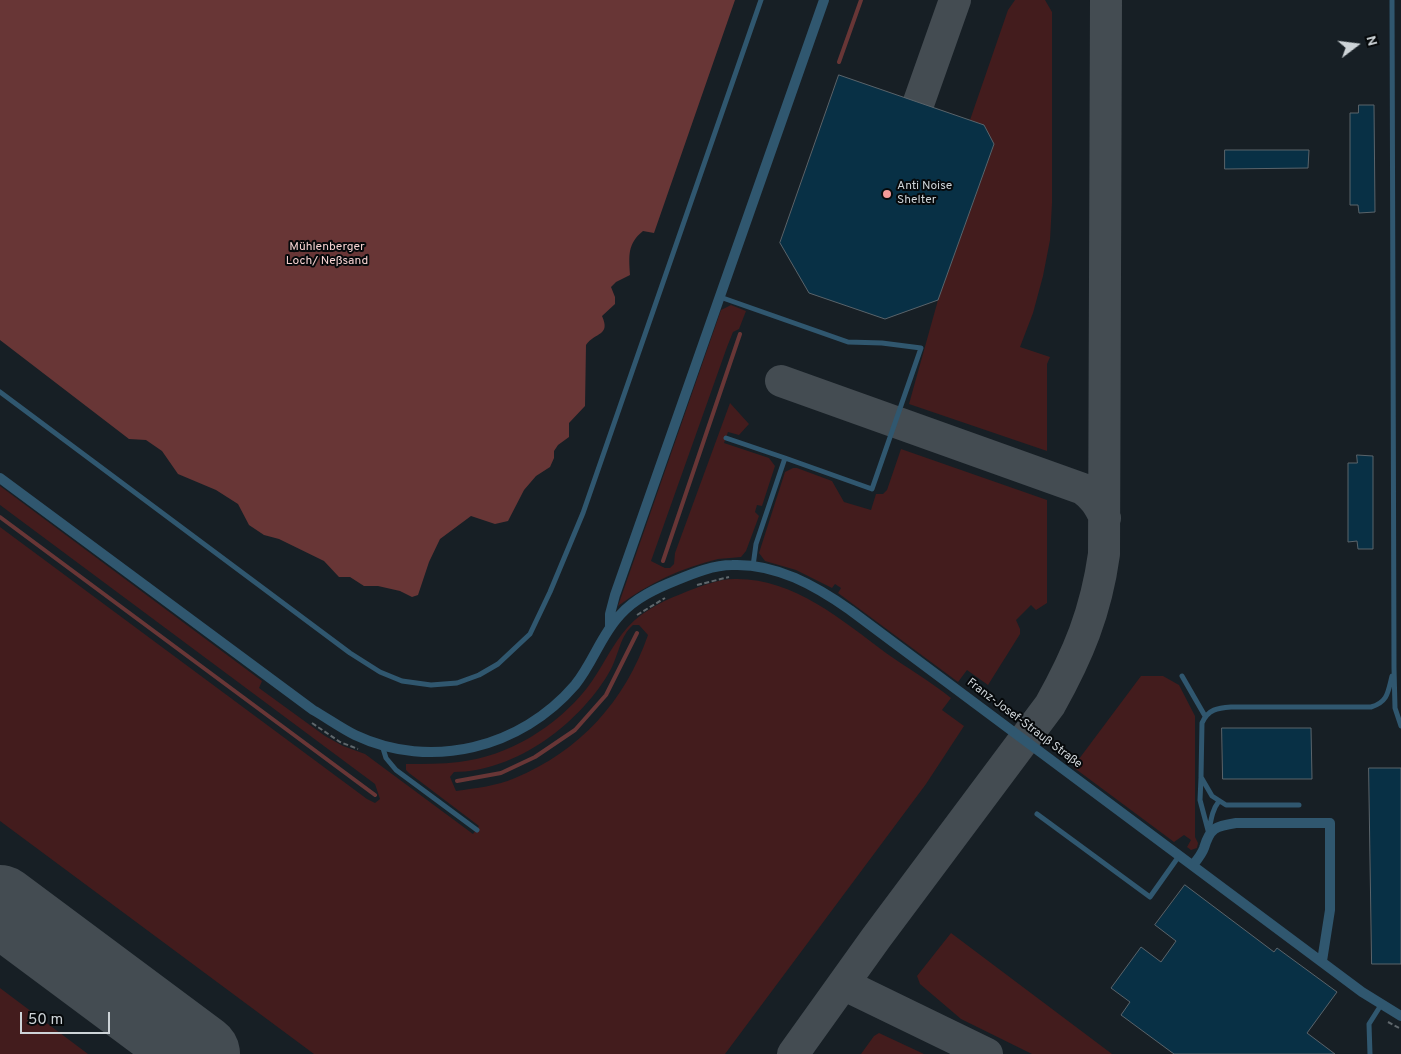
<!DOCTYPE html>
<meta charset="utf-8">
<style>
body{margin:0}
#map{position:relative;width:1401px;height:1054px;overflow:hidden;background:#171f25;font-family:Overpass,sans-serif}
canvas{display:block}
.north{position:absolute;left:1331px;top:20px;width:50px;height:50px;-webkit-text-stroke:4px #06090b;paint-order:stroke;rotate:75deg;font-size:14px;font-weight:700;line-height:20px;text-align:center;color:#ced4d8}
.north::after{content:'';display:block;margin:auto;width:18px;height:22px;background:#ced4d8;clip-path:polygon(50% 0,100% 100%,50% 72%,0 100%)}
.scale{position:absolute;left:20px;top:1012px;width:90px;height:22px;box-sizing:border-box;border:2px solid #ced4d8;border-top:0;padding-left:6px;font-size:15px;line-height:18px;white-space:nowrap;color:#ced4d8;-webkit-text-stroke:4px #06090b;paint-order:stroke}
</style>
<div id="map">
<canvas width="1401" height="1054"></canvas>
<div class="north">N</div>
<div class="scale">50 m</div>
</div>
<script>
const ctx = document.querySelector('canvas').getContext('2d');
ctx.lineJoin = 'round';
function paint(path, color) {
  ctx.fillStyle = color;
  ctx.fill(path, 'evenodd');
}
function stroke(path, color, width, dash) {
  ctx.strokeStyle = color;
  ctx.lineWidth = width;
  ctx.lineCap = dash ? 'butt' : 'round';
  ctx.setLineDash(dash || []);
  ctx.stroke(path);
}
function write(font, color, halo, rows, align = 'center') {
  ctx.font = font + ' Overpass,sans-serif';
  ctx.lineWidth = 4;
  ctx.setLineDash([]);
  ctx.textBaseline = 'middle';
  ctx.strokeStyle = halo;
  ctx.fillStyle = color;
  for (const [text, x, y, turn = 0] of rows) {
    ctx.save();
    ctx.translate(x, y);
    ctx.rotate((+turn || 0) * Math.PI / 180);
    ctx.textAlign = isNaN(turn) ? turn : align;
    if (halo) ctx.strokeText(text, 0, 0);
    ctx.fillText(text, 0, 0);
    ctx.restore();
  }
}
paint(new Path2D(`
 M 1015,0 L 1045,0 L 1052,12 L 1052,203 L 1050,240 L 1043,276 L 1033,313 L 1020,347 L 1050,357 L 1047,364 L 1047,451 L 909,404 L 938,300 L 994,145 L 984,125 L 970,120 L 1008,10 Z
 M 731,305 L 746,311 L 739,329 L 733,332 L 727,347 L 651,561 L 665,568 L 670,568 L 674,564 L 675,553 L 730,403 L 749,424 L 739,435 L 728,432 L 724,443 L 769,458 L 775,466 L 762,506 L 757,505 L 755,512 L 759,516 L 746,551 L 741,557 C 734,558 726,558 718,559 C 681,568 649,583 618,606 L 721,310 Z
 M 901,449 L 1047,500 L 1047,603 L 1036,610 L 1031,605 L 1016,620 L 1020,629 L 1020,634 L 988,685 L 967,670 L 958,682 L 838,593 L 841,588 L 835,584 L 832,588 L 796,570 L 765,561 L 759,553 L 785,472 L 793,468 L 797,468 L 832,481 L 844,502 L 871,510 L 876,494 L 883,494 L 887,490 Z
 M 0,486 L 262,681 L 259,688 L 325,736 L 343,746 L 365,754 L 473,834 L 479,826 L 409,773 L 406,770 L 406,764 C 424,764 442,764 459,762 C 509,756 556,727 587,688 C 600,671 609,651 622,634 C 636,615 659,602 681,594 C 698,587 717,579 735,579 C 793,578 842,620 886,653 C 907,668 930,681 951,698 L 942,710 L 964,726 L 926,784 L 725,1054 L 314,1054 L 0,821 L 0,527 L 367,799 L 375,803 L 380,799 L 375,784 L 0,505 ZM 633,625 L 639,625 L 648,635 C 625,701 580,751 515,778 C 497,786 476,788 456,791 L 450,777 L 454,772 C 516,772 582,722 611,669 C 619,654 620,636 633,625 Z
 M 1141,676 L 1163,676 L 1179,685 L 1195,716 L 1195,837 L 1198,843 L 1197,848 L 1191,850 L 1187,847 L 1191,840 L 1184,835 L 1174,842 L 1073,767 Z
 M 951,933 L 1112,1054 L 1032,1054 L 961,1019 L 920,984 L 917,976 Z
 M 0,988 L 88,1054 L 89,1054 L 0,1054 Z
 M 879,1033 L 924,1054 L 861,1054 L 874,1036 Z`), '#431c1d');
paint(new Path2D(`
 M 0,0 L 735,0 L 654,233 L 643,231 C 627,244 629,256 630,275 L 616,282 L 611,287 L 615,297 L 615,304 L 602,316 C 611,336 595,332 586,345 L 585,406 L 569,423 L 569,437 L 558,445 L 554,451 L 554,458 L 550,467 L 536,476 L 524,490 L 508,521 L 495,524 L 471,516 L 440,539 L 429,562 L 418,595 L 412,597 L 400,591 L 378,586 L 364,586 L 350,577 L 339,577 L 324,561 L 279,539 L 264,535 L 249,525 L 238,504 L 216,490 L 178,474 L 162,451 L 146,440 L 129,439 L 0,340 Z`), '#683636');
stroke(new Path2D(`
 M 839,62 L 861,0
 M 0,517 L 375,795
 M 663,561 L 740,334
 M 457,781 L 501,773 L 535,757 L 575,730 L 606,695 L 637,633`), '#683636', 4);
stroke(new Path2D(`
 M 904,144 L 955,0
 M 781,381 L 1083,489 C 1094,497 1099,505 1105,518
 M 843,984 L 987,1054
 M 793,1054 L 876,938 L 1050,705 C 1078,655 1096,612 1104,554 L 1106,0`), '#444c52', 32);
stroke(new Path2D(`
 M 0,905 L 200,1054`), '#444c52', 80);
const building = new Path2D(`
 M 839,75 L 984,125 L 994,144 L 938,300 L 885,319 L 809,293 L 780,243 Z
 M 1359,105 L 1374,105 L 1375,212 L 1359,213 L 1358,205 L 1350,205 L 1350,113 L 1358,113 Z
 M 1225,150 L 1309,150 L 1308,168 L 1225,169 Z
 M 1357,455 L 1373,456 L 1373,549 L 1358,549 L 1357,541 L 1348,542 L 1348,463 L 1357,463 Z
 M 1222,728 L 1311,728 L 1312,779 L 1223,779 Z
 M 1369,768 L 1401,768 L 1401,964 L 1372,964 Z
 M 1185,885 L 1274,952 L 1277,948 L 1337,992 L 1307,1033 L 1335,1054 L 1174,1054 L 1121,1015 L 1130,1002 L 1111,988 L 1141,947 L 1161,962 L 1176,941 L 1155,925 Z`);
paint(building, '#083045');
stroke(building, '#5a646b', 1);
stroke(new Path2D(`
 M 697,585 L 729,577
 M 637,615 L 665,598
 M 312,723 L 340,742 L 358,749
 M 1388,1022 L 1401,1029`), '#5f676c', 2, [5, 2.5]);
stroke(new Path2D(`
 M 1392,0 L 1394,668 L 1395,708 L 1401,726
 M 720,297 L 848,342 L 882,343 L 921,348 L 872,489 L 785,458 L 756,544 L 753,566
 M 0,392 L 350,653 L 380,672 L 402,681 L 431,685 L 457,683 L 479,675 L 498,664 L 530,634 L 550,592 L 583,513 L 761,0
 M 726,438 L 785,458
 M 1182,676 L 1205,716
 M 382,745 L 386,758 L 396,770 L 477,830
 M 1201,778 L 1200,800 L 1209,834
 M 1299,805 L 1226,805 L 1212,796 L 1201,777 L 1202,723 C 1208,709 1218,708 1231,707 L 1371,707 C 1388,702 1388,692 1392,676
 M 1037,814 L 1150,897 L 1179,856
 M 1209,831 C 1211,820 1212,810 1219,801
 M 1370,1054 L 1369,1024 L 1381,1005`), '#30576f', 5);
stroke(new Path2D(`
 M 0,478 L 313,710 C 327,718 341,728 355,735 C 431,771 521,748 575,685 C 593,663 601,635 620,615 C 635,598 657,588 677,580 C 694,573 714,565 732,565 C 776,563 816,586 850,610 L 1362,992 L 1401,1016
 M 610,627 L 610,614 L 615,595 L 824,0
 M 1193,865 C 1197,860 1202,854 1204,848 C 1210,828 1215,826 1236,823 L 1330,823 L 1330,910 L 1322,961`), '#30576f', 10);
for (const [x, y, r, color] of [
 [887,194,5,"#f59b9a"]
]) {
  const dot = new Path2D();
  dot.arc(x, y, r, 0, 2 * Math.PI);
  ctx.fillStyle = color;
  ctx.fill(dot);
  stroke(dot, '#06090b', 2);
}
write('12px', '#ced4d8', '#06090b', [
 ["Anti Noise",897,187],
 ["Shelter",897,201]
], 'left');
write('12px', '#f5d1d0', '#06090b', [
 ["Mühlenberger",327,248],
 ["Loch/ Neßsand",327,262]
]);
write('12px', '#ced4d8', '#06090b', [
 ["Franz-Josef-Strauß Straße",1024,724,37]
]);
</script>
